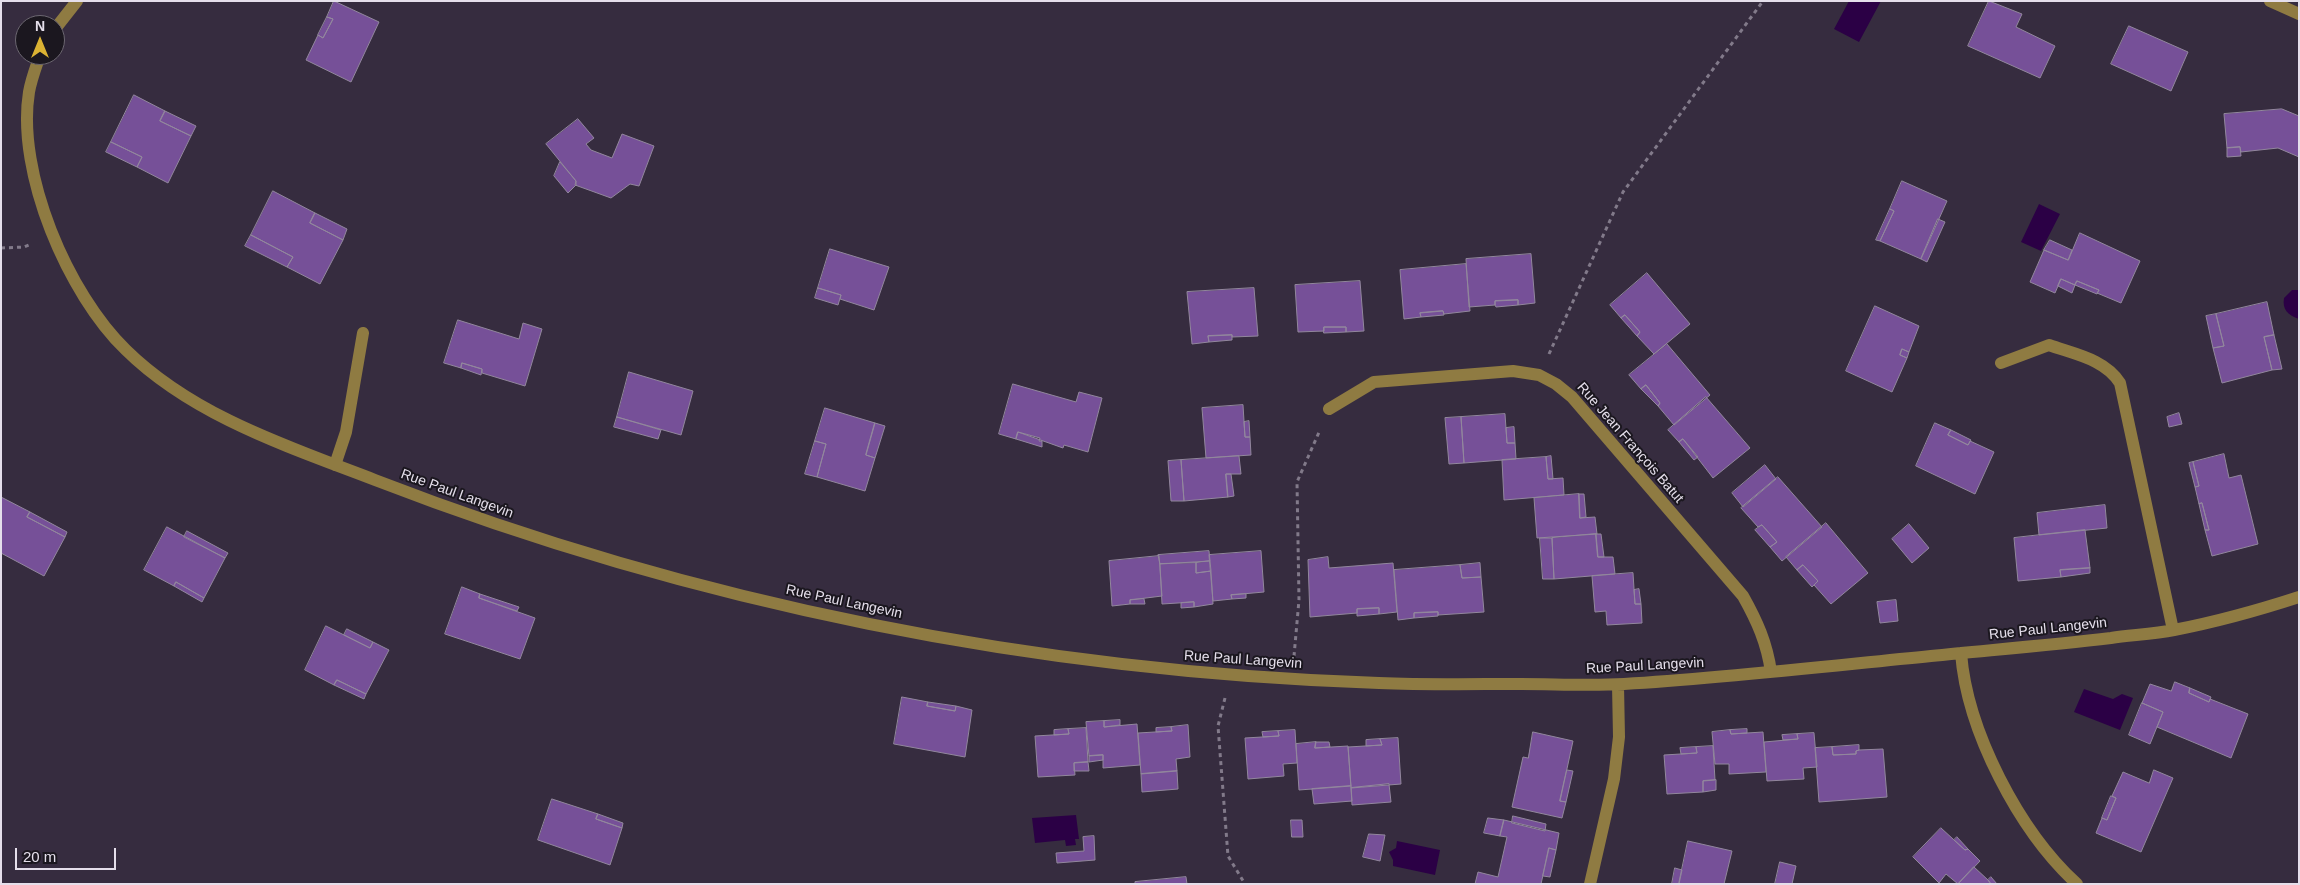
<!DOCTYPE html>
<meta charset="utf-8">
<style>
body{margin:0}
#map{position:relative;width:2300px;height:885px;overflow:hidden;background:#362c3f;font-family:Helvetica,sans-serif}
canvas{display:block}
.frame{position:absolute;inset:0;border:2px solid #e5dfeb;pointer-events:none}
.north{position:absolute;left:15px;top:15px;width:50px;height:50px;box-sizing:border-box;background:#1b171f;border:1px solid #6c6771;border-radius:50%;rotate:0deg;font-size:14px;font-weight:700;line-height:20px;text-align:center;color:#e5dfeb}
.north::after{content:'';display:block;margin:auto;width:18px;height:22px;background:#dbb233;clip-path:polygon(50% 0,100% 100%,50% 72%,0 100%)}
.scale{position:absolute;left:15px;top:848px;width:101px;height:22px;box-sizing:border-box;border:2px solid #e5dfeb;border-top:0;padding-left:6px;font-size:15px;line-height:18px;white-space:nowrap;color:#e5dfeb;-webkit-text-stroke:4px #1b171f;paint-order:stroke}
</style>
<div id="map">
<canvas width="2300" height="885"></canvas>
<div class="frame"></div>
<div class="north">N</div>
<div class="scale">20 m</div>
</div>
<script>
const ctx = document.querySelector('canvas').getContext('2d');
ctx.lineJoin = 'round';
function paint(path, color) {
  ctx.fillStyle = color;
  ctx.fill(path, 'evenodd');
}
function stroke(path, color, width, dash) {
  ctx.strokeStyle = color;
  ctx.lineWidth = width;
  ctx.lineCap = dash ? 'butt' : 'round';
  ctx.setLineDash(dash || []);
  ctx.stroke(path);
}
function write(font, color, halo, rows, align = 'center') {
  ctx.font = font + ' Helvetica,sans-serif';
  ctx.lineWidth = 4;
  ctx.setLineDash([]);
  ctx.textBaseline = 'middle';
  ctx.strokeStyle = halo;
  ctx.fillStyle = color;
  for (const [text, x, y, turn = 0] of rows) {
    ctx.save();
    ctx.translate(x, y);
    ctx.rotate((+turn || 0) * Math.PI / 180);
    ctx.textAlign = isNaN(turn) ? turn : align;
    if (halo) ctx.strokeText(text, 0, 0);
    ctx.fillText(text, 0, 0);
    ctx.restore();
  }
}
paint(new Path2D(`
 M 1849,1 L 1881,1 L 1859,42 L 1834,29 Z
 M 2039,204 L 2060,214 L 2041,251 L 2021,242 Z
 M 2292,290 L 2299,290 L 2299,319 C 2288,315 2282,310 2284,298 Z
 M 2084,689 L 2113,699 L 2122,694 L 2133,698 L 2120,730 L 2074,712 Z
 M 1076,815 L 1079,839 L 1075,839 L 1076,845 L 1066,846 L 1065,840 L 1035,843 L 1032,818 Z
 M 1397,841 L 1440,850 L 1435,875 L 1393,866 L 1393,860 L 1389,852 L 1396,848 Z`), '#2b0045');
const building = new Path2D(`
 M 334,1 L 379,22 L 351,82 L 306,60 L 318,35 L 323,38 L 333,19 L 327,17 Z
 M 1989,1 L 2022,14 L 2016,27 L 2055,46 L 2040,78 L 1968,46 Z
 M 327,17 L 333,19 L 323,38 L 318,35 Z
 M 2129,26 L 2188,52 L 2171,91 L 2111,64 Z
 M 134,95 L 165,111 L 160,121 L 191,136 L 168,183 L 137,167 L 142,157 L 111,142 Z
 M 2282,109 L 2299,116 L 2299,157 L 2278,148 L 2241,152 L 2240,147 L 2227,148 L 2224,114 Z
 M 165,111 L 196,126 L 191,136 L 160,121 Z
 M 578,119 L 594,138 L 586,144 L 591,150 L 612,158 L 622,134 L 654,146 L 639,186 L 630,184 L 611,198 L 575,185 L 576,181 L 546,144 Z
 M 111,142 L 142,157 L 137,167 L 106,152 Z
 M 2240,147 L 2241,156 L 2227,157 L 2227,148 Z
 M 560,162 L 576,181 L 576,185 L 568,193 L 554,176 Z
 M 1902,181 L 1947,201 L 1921,259 L 1880,241 L 1894,211 L 1890,209 Z
 M 273,191 L 315,213 L 310,223 L 343,240 L 320,284 L 287,267 L 293,257 L 251,235 Z
 M 1890,209 L 1894,211 L 1880,241 L 1876,240 Z
 M 315,213 L 347,229 L 343,240 L 310,223 Z
 M 1938,219 L 1945,222 L 1927,262 L 1921,259 Z
 M 2080,233 L 2140,261 L 2121,303 L 2097,293 L 2099,290 L 2077,281 L 2075,285 L 2061,279 L 2055,293 L 2030,282 L 2044,250 L 2068,260 Z
 M 251,235 L 293,257 L 287,267 L 245,246 Z
 M 2050,240 L 2072,250 L 2068,260 L 2044,250 Z
 M 830,249 L 889,267 L 874,310 L 840,299 L 841,295 L 818,288 Z
 M 1531,254 L 1535,303 L 1518,305 L 1518,300 L 1495,301 L 1495,305 L 1469,307 L 1466,259 Z
 M 1466,264 L 1470,311 L 1444,314 L 1443,311 L 1420,313 L 1421,317 L 1404,319 L 1400,270 Z
 M 1647,273 L 1690,324 L 1654,354 L 1637,336 L 1640,332 L 1625,315 L 1621,318 L 1610,305 Z
 M 2061,279 L 2075,285 L 2072,293 L 2058,286 Z
 M 1360,281 L 1364,331 L 1346,332 L 1346,327 L 1324,327 L 1324,331 L 1298,332 L 1295,285 Z
 M 2077,281 L 2099,290 L 2097,294 L 2075,285 Z
 M 818,288 L 841,295 L 838,305 L 815,298 Z
 M 1254,288 L 1258,336 L 1232,337 L 1232,335 L 1208,336 L 1209,342 L 1192,344 L 1187,292 Z
 M 1518,300 L 1518,305 L 1496,307 L 1495,305 L 1495,301 Z
 M 2267,302 L 2274,335 L 2264,337 L 2272,370 L 2222,383 L 2213,348 L 2224,346 L 2216,314 Z
 M 1875,306 L 1919,326 L 1909,352 L 1902,349 L 1900,355 L 1907,358 L 1892,392 L 1846,371 Z
 M 1443,311 L 1444,315 L 1421,317 L 1420,313 Z
 M 2216,314 L 2224,346 L 2213,348 L 2206,316 Z
 M 1625,315 L 1640,332 L 1637,336 L 1621,318 Z
 M 458,320 L 519,339 L 523,323 L 542,329 L 525,386 L 482,373 L 482,369 L 462,363 L 461,368 L 444,363 Z
 M 1324,327 L 1346,327 L 1346,332 L 1324,333 Z
 M 1232,335 L 1232,340 L 1209,342 L 1208,336 Z
 M 2274,335 L 2282,369 L 2272,370 L 2264,337 Z
 M 1667,344 L 1710,395 L 1674,425 L 1658,406 L 1660,403 L 1646,385 L 1641,389 L 1629,375 Z
 M 1902,349 L 1909,352 L 1907,358 L 1900,355 Z
 M 462,363 L 482,369 L 481,375 L 461,368 Z
 M 629,372 L 693,391 L 681,435 L 617,417 Z
 M 1013,384 L 1076,402 L 1079,392 L 1102,398 L 1088,452 L 1064,445 L 1063,448 L 1018,432 L 1016,439 L 999,434 Z
 M 1646,385 L 1660,403 L 1658,406 L 1641,389 Z
 M 1706,397 L 1750,448 L 1713,478 L 1683,439 L 1679,442 L 1668,430 Z
 M 1243,405 L 1245,437 L 1250,437 L 1251,455 L 1206,458 L 1202,408 Z
 M 825,408 L 875,423 L 866,455 L 875,458 L 865,491 L 817,477 L 826,444 L 815,441 Z
 M 2179,413 L 2182,424 L 2169,427 L 2167,417 Z
 M 1505,414 L 1507,443 L 1515,443 L 1516,459 L 1464,463 L 1461,417 Z
 M 617,417 L 661,430 L 658,439 L 614,427 Z
 M 1461,417 L 1464,463 L 1449,464 L 1445,418 Z
 M 1249,421 L 1250,437 L 1245,437 L 1244,422 Z
 M 875,423 L 885,426 L 875,458 L 866,455 Z
 M 1935,423 L 1951,430 L 1948,435 L 1968,445 L 1970,441 L 1994,452 L 1975,494 L 1916,466 Z
 M 1514,427 L 1515,443 L 1507,443 L 1506,428 Z
 M 1951,430 L 1971,440 L 1968,445 L 1948,435 Z
 M 1018,432 L 1040,438 L 1039,441 L 1042,441 L 1042,447 L 1016,439 Z
 M 1683,439 L 1698,457 L 1694,460 L 1679,442 Z
 M 815,441 L 826,444 L 817,477 L 805,474 Z
 M 2224,454 L 2229,478 L 2241,475 L 2258,544 L 2212,556 L 2205,530 L 2209,530 L 2202,503 L 2199,504 L 2195,487 L 2199,486 L 2193,462 Z
 M 1239,456 L 1241,474 L 1226,474 L 1228,497 L 1184,501 L 1181,460 Z
 M 1551,456 L 1553,479 L 1548,479 L 1546,457 Z
 M 1546,457 L 1548,479 L 1563,478 L 1564,495 L 1504,500 L 1502,460 Z
 M 1181,460 L 1184,501 L 1171,501 L 1168,461 Z
 M 2193,462 L 2199,486 L 2195,487 L 2189,463 Z
 M 1765,465 L 1776,479 L 1743,507 L 1732,493 Z
 M 1226,474 L 1231,474 L 1234,496 L 1228,497 Z
 M 1778,477 L 1822,527 L 1782,561 L 1770,547 L 1777,542 L 1762,525 L 1758,527 L 1741,508 Z
 M 1579,494 L 1580,518 L 1595,517 L 1597,534 L 1537,538 L 1534,498 Z
 M 1579,494 L 1584,494 L 1586,517 L 1580,518 Z
 M 1,497 L 30,512 L 27,517 L 65,537 L 44,576 L 1,553 Z
 M 2202,503 L 2209,530 L 2205,530 L 2199,504 Z
 M 2105,505 L 2107,528 L 2039,535 L 2037,513 Z
 M 30,512 L 67,532 L 65,537 L 27,517 Z
 M 1826,523 L 1868,573 L 1831,604 L 1814,585 L 1818,581 L 1803,565 L 1797,570 L 1786,557 Z
 M 1909,524 L 1929,548 L 1912,563 L 1892,539 Z
 M 1762,525 L 1777,542 L 1770,547 L 1755,530 Z
 M 167,527 L 225,558 L 204,598 L 176,582 L 174,586 L 144,570 Z
 M 2085,530 L 2090,568 L 2060,570 L 2061,577 L 2018,581 L 2014,538 Z
 M 187,531 L 228,553 L 225,558 L 184,537 Z
 M 1596,534 L 1598,557 L 1613,557 L 1615,574 L 1554,579 L 1552,538 Z
 M 1596,534 L 1601,534 L 1604,557 L 1598,557 Z
 M 1540,538 L 1552,538 L 1554,579 L 1543,579 Z
 M 1209,551 L 1210,561 L 1160,564 L 1158,555 Z
 M 1261,551 L 1264,592 L 1231,595 L 1232,599 L 1213,601 L 1209,555 Z
 M 1159,556 L 1162,596 L 1130,600 L 1130,604 L 1112,606 L 1109,561 Z
 M 1328,557 L 1329,568 L 1393,563 L 1397,612 L 1379,614 L 1379,608 L 1357,609 L 1357,613 L 1310,617 L 1308,560 Z
 M 1210,561 L 1211,571 L 1196,573 L 1196,563 Z
 M 1196,563 L 1196,573 L 1211,571 L 1213,604 L 1194,607 L 1194,602 L 1162,604 L 1160,564 Z
 M 1480,563 L 1481,577 L 1462,578 L 1460,565 Z
 M 1460,565 L 1462,578 L 1481,577 L 1484,612 L 1438,615 L 1438,612 L 1414,613 L 1414,618 L 1398,620 L 1394,570 Z
 M 1803,565 L 1818,581 L 1812,587 L 1797,570 Z
 M 2090,568 L 2090,573 L 2061,577 L 2060,570 Z
 M 1633,573 L 1635,604 L 1641,604 L 1642,623 L 1607,625 L 1606,611 L 1595,612 L 1592,576 Z
 M 176,582 L 204,598 L 202,602 L 174,586 Z
 M 462,587 L 480,594 L 479,598 L 535,618 L 520,659 L 445,634 Z
 M 1639,589 L 1641,604 L 1635,604 L 1634,590 Z
 M 480,594 L 519,607 L 517,611 L 479,598 Z
 M 1246,594 L 1246,598 L 1232,599 L 1231,595 Z
 M 1144,599 L 1145,604 L 1130,604 L 1130,600 Z
 M 1896,600 L 1898,621 L 1880,623 L 1877,602 Z
 M 1194,602 L 1194,607 L 1181,608 L 1181,603 Z
 M 1379,608 L 1379,614 L 1357,616 L 1357,609 Z
 M 1438,612 L 1438,616 L 1414,618 L 1414,613 Z
 M 326,626 L 370,648 L 373,642 L 389,650 L 366,694 L 337,680 L 334,685 L 305,670 Z
 M 347,629 L 373,642 L 370,648 L 344,635 Z
 M 337,680 L 366,694 L 364,699 L 334,685 Z
 M 2175,682 L 2190,688 L 2189,693 L 2209,702 L 2210,699 L 2248,714 L 2231,758 L 2157,727 L 2163,712 L 2142,703 L 2150,684 L 2171,691 Z
 M 2190,688 L 2211,697 L 2209,702 L 2189,693 Z
 M 902,697 L 928,702 L 927,706 L 955,711 L 956,706 L 972,710 L 965,757 L 894,744 Z
 M 928,702 L 956,706 L 955,711 L 927,706 Z
 M 2142,703 L 2163,712 L 2150,744 L 2129,735 Z
 M 1120,720 L 1120,725 L 1104,727 L 1104,721 Z
 M 1104,721 L 1104,727 L 1137,724 L 1140,765 L 1103,768 L 1103,755 L 1089,756 L 1086,722 Z
 M 1188,725 L 1190,757 L 1176,759 L 1177,771 L 1141,774 L 1138,733 L 1172,731 L 1171,727 Z
 M 1171,727 L 1172,731 L 1156,732 L 1156,728 Z
 M 1086,728 L 1088,762 L 1074,763 L 1075,775 L 1038,777 L 1035,736 L 1069,734 L 1068,729 Z
 M 1068,729 L 1069,734 L 1054,735 L 1054,730 Z
 M 1747,729 L 1747,733 L 1731,734 L 1730,730 Z
 M 1295,730 L 1297,763 L 1283,764 L 1284,776 L 1248,779 L 1245,738 L 1279,736 L 1278,731 Z
 M 1730,730 L 1731,734 L 1763,732 L 1766,772 L 1729,774 L 1729,764 L 1715,764 L 1712,732 Z
 M 1278,731 L 1279,736 L 1263,737 L 1262,732 Z
 M 1533,732 L 1573,741 L 1560,801 L 1566,802 L 1562,818 L 1512,807 L 1523,757 L 1528,758 Z
 M 1814,733 L 1817,767 L 1803,768 L 1804,779 L 1767,781 L 1764,742 L 1798,739 L 1797,734 Z
 M 1797,734 L 1798,739 L 1783,740 L 1782,735 Z
 M 1398,738 L 1401,784 L 1351,788 L 1348,747 L 1382,745 L 1380,739 Z
 M 1380,739 L 1382,745 L 1366,746 L 1366,740 Z
 M 1316,742 L 1329,742 L 1330,747 L 1315,748 Z
 M 1316,742 L 1315,748 L 1348,746 L 1351,786 L 1299,790 L 1296,744 Z
 M 1859,745 L 1859,750 L 1856,751 L 1856,754 L 1833,755 L 1832,747 Z
 M 1713,746 L 1715,780 L 1703,781 L 1703,792 L 1667,794 L 1664,755 L 1697,753 L 1696,747 Z
 M 1696,747 L 1697,753 L 1681,754 L 1680,748 Z
 M 1832,747 L 1833,755 L 1856,754 L 1856,751 L 1859,750 L 1883,749 L 1887,797 L 1819,802 L 1815,748 Z
 M 1103,755 L 1103,760 L 1089,762 L 1089,756 Z
 M 1088,762 L 1089,771 L 1074,771 L 1074,763 Z
 M 1567,770 L 1573,771 L 1566,802 L 1560,801 Z
 M 2154,770 L 2173,778 L 2141,852 L 2096,833 L 2102,818 L 2107,820 L 2116,798 L 2112,796 L 2123,772 L 2149,783 Z
 M 1177,771 L 1178,789 L 1142,792 L 1141,774 Z
 M 1716,780 L 1716,790 L 1703,792 L 1703,781 Z
 M 1389,784 L 1391,802 L 1352,805 L 1351,788 Z
 M 1351,786 L 1352,801 L 1314,804 L 1312,789 Z
 M 2111,796 L 2116,798 L 2107,820 L 2102,818 Z
 M 552,799 L 598,814 L 596,819 L 622,828 L 610,865 L 538,840 Z
 M 598,814 L 623,823 L 622,828 L 596,819 Z
 M 1513,816 L 1546,824 L 1545,831 L 1512,823 Z
 M 1488,818 L 1504,820 L 1500,836 L 1484,833 Z
 M 1291,820 L 1302,820 L 1303,837 L 1292,837 Z
 M 1504,820 L 1559,833 L 1556,850 L 1549,848 L 1541,884 L 1475,884 L 1478,872 L 1498,877 L 1507,837 L 1500,836 Z
 M 1941,828 L 1965,850 L 1968,849 L 1980,861 L 1958,884 L 1946,874 L 1939,883 L 1913,857 Z
 M 1369,834 L 1385,835 L 1380,861 L 1363,857 Z
 M 1094,836 L 1095,860 L 1057,863 L 1056,853 L 1084,851 L 1083,837 Z
 M 1957,837 L 1968,849 L 1965,850 L 1954,840 Z
 M 1688,841 L 1732,851 L 1724,884 L 1679,884 Z
 M 1549,848 L 1556,850 L 1550,877 L 1543,876 Z
 M 1780,862 L 1796,866 L 1792,884 L 1775,884 Z
 M 1974,867 L 1988,880 L 1991,884 L 1958,884 Z
 M 1675,868 L 1682,870 L 1679,884 L 1672,884 Z
 M 1186,877 L 1187,884 L 1135,884 L 1135,882 Z
 M 1991,877 L 1997,884 L 1991,884 L 1988,880 Z`);
paint(building, '#765098');
stroke(building, '#92879d', 1);
stroke(new Path2D(`
 M 1,248 L 24,247 L 31,244
 M 1549,354 L 1623,192 L 1763,1
 M 1294,656 L 1299,600 L 1297,482 L 1320,430
 M 1225,698 L 1218,726 L 1228,856 L 1245,884`), '#827a8a', 3, [4, 4]);
stroke(new Path2D(`
 M 2270,1 L 2299,14
 M 55,29 L 77,1
 M 40,55 C 36,67 31,80 29,92 C 16,173 68,294 126,350 C 193,416 289,447 375,480 C 695,604 1037,672 1379,683 C 1426,685 1474,684 1521,684 C 1555,684 1590,686 1624,684 C 1726,678 1829,666 1931,656 C 1991,650 2051,645 2111,638 C 2132,635 2154,634 2174,630 C 2216,622 2259,610 2299,597
 M 2001,363 L 2049,345 C 2074,354 2105,359 2120,383 L 2173,630
 M 1329,409 L 1374,382 L 1513,371 L 1539,375 L 1556,384 L 1572,397 L 1743,596 C 1757,621 1767,643 1771,672
 M 335,465 L 346,432 L 363,333
 M 1961,653 C 1967,731 2019,831 2077,884
 M 1590,884 L 1614,779 L 1619,737 L 1618,685`), '#8f7b42', 12);
write('14px', '#e5dfeb', '#1b171f', [
 ["Rue Jean François Batut",1630,443,49],
 ["Rue Paul Langevin",457,494,20],
 ["Rue Paul Langevin",844,602,12],
 ["Rue Paul Langevin",2048,629,-6],
 ["Rue Paul Langevin",1243,660,4],
 ["Rue Paul Langevin",1645,666,-3]
]);
</script>
